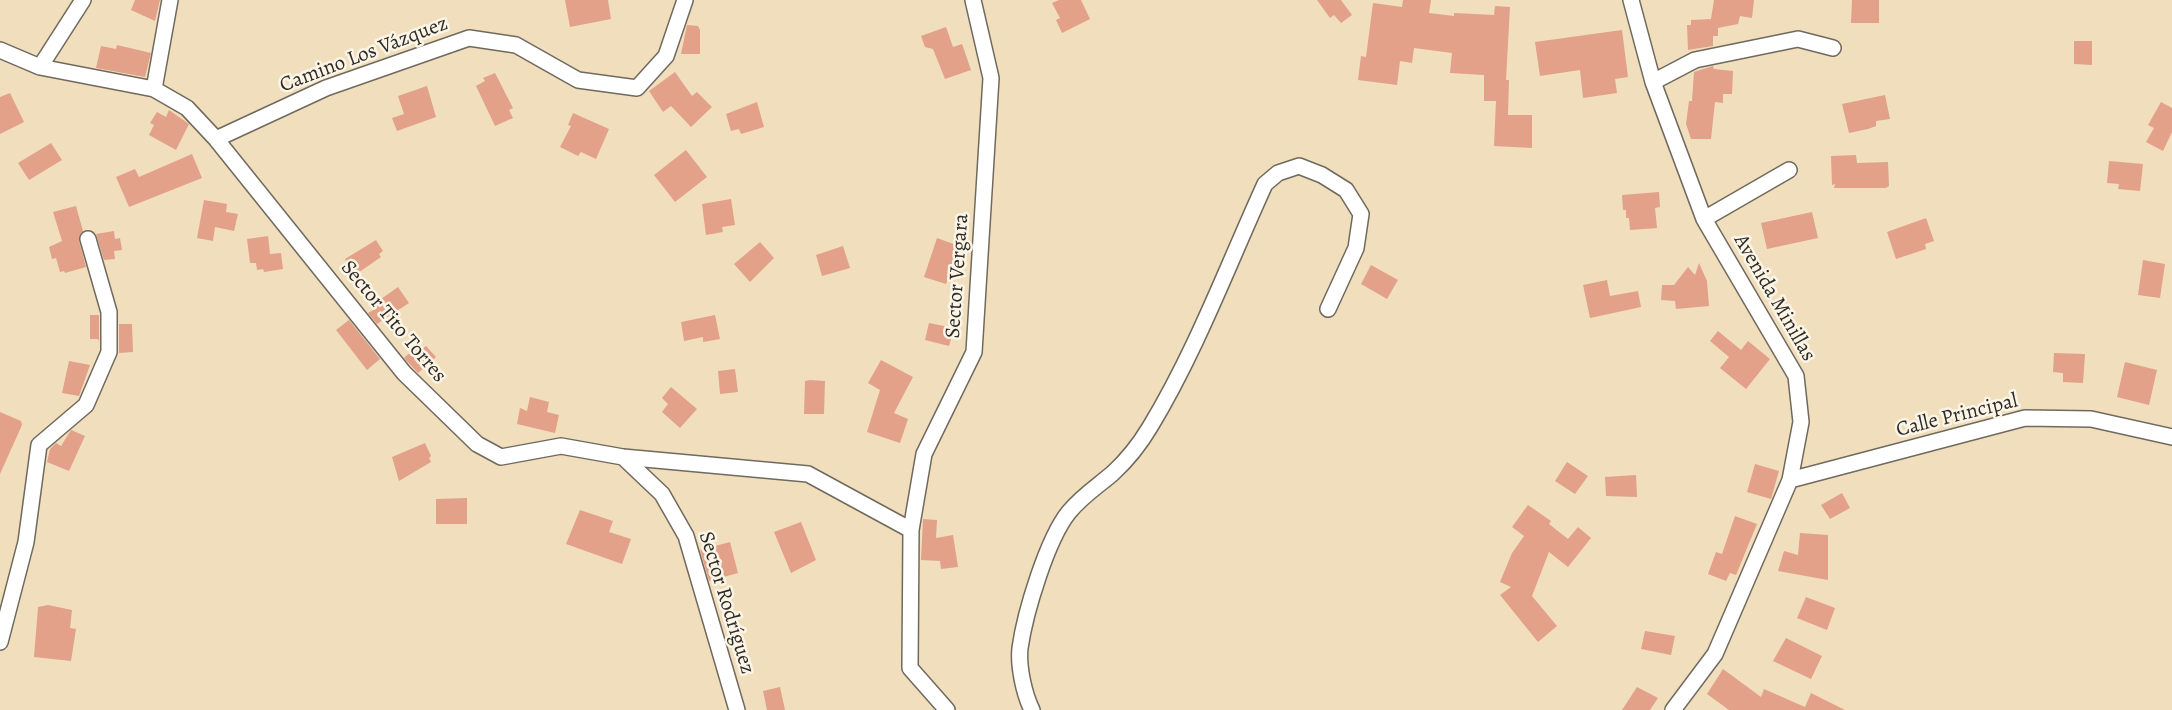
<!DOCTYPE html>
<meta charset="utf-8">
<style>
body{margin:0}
canvas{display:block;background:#f0debd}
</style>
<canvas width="2172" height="710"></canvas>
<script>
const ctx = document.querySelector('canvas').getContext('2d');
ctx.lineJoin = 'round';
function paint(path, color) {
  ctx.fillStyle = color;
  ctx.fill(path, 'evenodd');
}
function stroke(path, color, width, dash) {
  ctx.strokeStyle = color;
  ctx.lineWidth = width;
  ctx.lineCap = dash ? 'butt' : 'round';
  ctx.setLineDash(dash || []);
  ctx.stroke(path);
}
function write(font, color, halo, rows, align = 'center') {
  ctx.font = font + ' Alegreya,serif';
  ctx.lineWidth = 5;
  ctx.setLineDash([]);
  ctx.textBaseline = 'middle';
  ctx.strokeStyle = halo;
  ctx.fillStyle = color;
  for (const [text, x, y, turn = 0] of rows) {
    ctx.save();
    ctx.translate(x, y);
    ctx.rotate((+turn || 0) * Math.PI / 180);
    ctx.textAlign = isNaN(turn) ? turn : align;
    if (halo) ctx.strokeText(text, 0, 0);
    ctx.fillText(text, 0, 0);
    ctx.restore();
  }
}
paint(new Path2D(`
 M 135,0 L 160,0 L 155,21 L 131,10 Z
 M 565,0 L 608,0 L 611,19 L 570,27 Z
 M 1059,0 L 1081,0 L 1090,19 L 1062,33 L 1056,20 L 1060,18 L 1052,3 Z
 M 1317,0 L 1341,0 L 1352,15 L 1341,23 L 1334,15 L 1330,18 Z
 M 1403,0 L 1431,0 L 1429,13 L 1454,16 L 1454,13 L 1494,15 L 1495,6 L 1510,7 L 1506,80 L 1509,80 L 1508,115 L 1532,115 L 1532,148 L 1494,146 L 1496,101 L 1484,101 L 1484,75 L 1450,73 L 1452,53 L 1414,48 L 1412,63 L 1400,61 L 1397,85 L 1358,80 L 1361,56 L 1366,57 L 1373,3 L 1402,7 Z
 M 1714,0 L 1754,0 L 1752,18 L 1740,16 L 1738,24 L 1718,28 L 1718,36 L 1713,36 L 1713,46 L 1688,50 L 1687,25 L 1691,25 L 1691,20 L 1711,19 Z
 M 1852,0 L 1879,0 L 1879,23 L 1851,23 Z
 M 687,25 L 698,26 L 700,30 L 700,54 L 681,54 Z
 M 946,27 L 953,47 L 962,44 L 971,70 L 945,79 L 933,49 L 925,47 L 921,36 Z
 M 1622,30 L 1628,77 L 1615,79 L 1617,93 L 1583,98 L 1580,70 L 1540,76 L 1535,42 Z
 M 2074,41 L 2092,41 L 2092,65 L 2074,64 Z
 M 117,45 L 151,53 L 145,77 L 96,68 L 101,46 L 116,49 Z
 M 1713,66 L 1714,69 L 1733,71 L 1732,94 L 1723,94 L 1723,103 L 1715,102 L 1711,139 L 1691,139 L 1686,124 L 1689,101 L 1692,101 L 1694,72 Z
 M 675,72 L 692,96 L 697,92 L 712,107 L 691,127 L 671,106 L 663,112 L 649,91 Z
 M 495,73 L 513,108 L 509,110 L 513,118 L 495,126 L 476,86 L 485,81 L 483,78 Z
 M 427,86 L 436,117 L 397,131 L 392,118 L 404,114 L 398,96 Z
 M 10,93 L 24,122 L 0,134 L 0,97 Z
 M 1885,95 L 1890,119 L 1876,121 L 1876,126 L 1868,129 L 1849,133 L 1842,104 Z
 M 757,102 L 764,127 L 741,134 L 739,129 L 731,131 L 726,114 Z
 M 2161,102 L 2172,108 L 2172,132 L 2163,151 L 2146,142 L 2154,128 L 2148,125 Z
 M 169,110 L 189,124 L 176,150 L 149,135 L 154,125 L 150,123 L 157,112 L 166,117 Z
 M 573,113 L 609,129 L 596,159 L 581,152 L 578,156 L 560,147 L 571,126 L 568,125 Z
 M 51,143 L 62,160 L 29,180 L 18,163 Z
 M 686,150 L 707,177 L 675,202 L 654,175 Z
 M 192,154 L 202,178 L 129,207 L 116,177 L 135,169 L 139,177 Z
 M 1856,155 L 1857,163 L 1888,162 L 1889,186 L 1886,188 L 1834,188 L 1835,184 L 1832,185 L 1831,156 Z
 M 2109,161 L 2143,164 L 2140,191 L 2118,189 L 2119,184 L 2107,183 Z
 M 1659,192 L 1660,207 L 1655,208 L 1657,228 L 1630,230 L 1629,218 L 1626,218 L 1626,210 L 1623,210 L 1622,195 Z
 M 731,199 L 735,225 L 722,227 L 723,232 L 706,235 L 702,204 Z
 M 204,200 L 227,204 L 226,212 L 238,214 L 234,231 L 215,227 L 213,241 L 197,238 Z
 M 76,206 L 83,231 L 79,241 L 86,267 L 65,273 L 64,271 L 60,272 L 56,258 L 52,259 L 49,247 L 62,241 L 53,212 Z
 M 1812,212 L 1818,238 L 1767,249 L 1761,223 Z
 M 1926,218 L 1934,241 L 1925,244 L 1926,249 L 1896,259 L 1887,232 Z
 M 114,231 L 115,239 L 120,238 L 122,250 L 114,251 L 115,259 L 104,260 L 96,234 Z
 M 268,236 L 270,254 L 281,253 L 283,269 L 264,272 L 263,269 L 257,270 L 256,263 L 250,263 L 247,239 Z
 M 937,238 L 959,246 L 946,284 L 924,277 Z
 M 376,240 L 383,251 L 379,254 L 381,257 L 355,275 L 345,259 Z
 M 760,242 L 774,258 L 750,282 L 734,264 Z
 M 843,246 L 850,268 L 822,276 L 816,255 Z
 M 2143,260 L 2165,264 L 2160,298 L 2138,295 Z
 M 1699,263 L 1707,281 L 1709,306 L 1676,309 L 1675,301 L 1661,300 L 1662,285 L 1674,285 L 1688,267 L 1695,275 Z
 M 1371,265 L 1398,280 L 1387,299 L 1361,284 Z
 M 1607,280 L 1610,296 L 1638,291 L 1641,307 L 1590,318 L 1583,285 Z
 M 398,287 L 409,303 L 377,324 L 368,313 L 377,308 L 374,304 Z
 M 90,315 L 99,315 L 99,342 L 98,339 L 90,339 Z
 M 715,315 L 720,339 L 703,342 L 703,337 L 684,341 L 681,322 Z
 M 349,320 L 380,359 L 367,370 L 336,330 Z
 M 929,323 L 954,328 L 949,346 L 925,340 Z
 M 119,324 L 132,324 L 133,352 L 119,353 Z
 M 1718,331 L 1741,350 L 1748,341 L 1770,359 L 1746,389 L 1720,368 L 1729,357 L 1710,341 Z
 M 418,345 L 422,349 L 426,346 L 436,357 L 418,373 L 404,358 Z
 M 2054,353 L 2085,354 L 2083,383 L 2063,382 L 2063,373 L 2053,372 Z
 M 881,360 L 913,377 L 894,413 L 908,419 L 900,443 L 867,432 L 880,390 L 868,383 Z
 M 69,361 L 90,365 L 79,396 L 62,393 Z
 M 2125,362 L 2157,370 L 2149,405 L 2117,397 Z
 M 735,369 L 738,392 L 720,394 L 718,371 Z
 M 810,380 L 825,381 L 824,414 L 804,414 L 805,381 Z
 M 671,387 L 697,409 L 680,428 L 662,412 L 668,404 L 662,398 Z
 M 530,397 L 549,402 L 547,412 L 559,415 L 555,433 L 517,424 L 520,408 L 527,411 Z
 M 0,412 L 21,421 L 22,425 L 0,474 Z
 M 71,430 L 85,436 L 69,471 L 47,462 L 50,449 L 56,443 L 61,446 Z
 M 425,443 L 431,456 L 429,458 L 431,462 L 399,481 L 392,457 Z
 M 1567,462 L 1588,476 L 1575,494 L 1555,481 Z
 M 1755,464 L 1779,471 L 1771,499 L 1747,492 Z
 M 1636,475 L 1637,497 L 1606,496 L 1605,477 Z
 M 1842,493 L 1850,508 L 1830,519 L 1821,505 Z
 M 467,498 L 467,524 L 436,524 L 436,499 Z
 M 1528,505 L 1551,521 L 1549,524 L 1568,539 L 1578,527 L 1591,538 L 1568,567 L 1549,552 L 1532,596 L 1557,626 L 1538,642 L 1500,595 L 1511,587 L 1500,582 L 1512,553 L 1524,536 L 1512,527 Z
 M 580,510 L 613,521 L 609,532 L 631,539 L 622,564 L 566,544 Z
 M 1735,516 L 1757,524 L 1736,575 L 1730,573 L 1726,581 L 1708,574 L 1716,552 L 1722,554 Z
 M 923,519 L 937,520 L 936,538 L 953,535 L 958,567 L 941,569 L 940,561 L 921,560 Z
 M 801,522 L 816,560 L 791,573 L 774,532 Z
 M 1800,533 L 1828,535 L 1828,580 L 1778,571 L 1784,551 L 1798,555 Z
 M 730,542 L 738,573 L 709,581 L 700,550 Z
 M 1806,597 L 1835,608 L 1827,630 L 1797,618 Z
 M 48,605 L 72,610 L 70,628 L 76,629 L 71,661 L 34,657 L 38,607 Z
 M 1645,631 L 1675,636 L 1671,655 L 1641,649 Z
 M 1786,638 L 1822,656 L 1811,679 L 1773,661 Z
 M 1723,669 L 1761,697 L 1764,689 L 1805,707 L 1811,693 L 1845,710 L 1729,710 L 1707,694 Z
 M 780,687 L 785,710 L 767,710 L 763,691 Z
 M 1637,687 L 1658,698 L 1650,710 L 1622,710 Z`), '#e3a18a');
const minor = new Path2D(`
 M 1631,0 L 1653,82 L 1704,219 L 1796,376 L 1801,422 L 1790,480 L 1715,654 L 1673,710
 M 0,50 L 40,67 L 154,89 L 187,108 L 216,139 L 404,373 L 477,444 L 501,457 L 561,446 L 623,457 L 808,474 L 911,530
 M 40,67 L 83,0
 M 1653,82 L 1695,60 L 1798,39 L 1833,48
 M 154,89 L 170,0
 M 216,139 L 326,88 L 469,38 L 516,45 L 578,80 L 637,88 L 666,56 L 685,0
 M 1704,219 L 1789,170
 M 623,457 L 662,494 L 686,536 L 737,710
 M 1790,480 L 2025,418 L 2091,419 L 2172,437
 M 0,642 L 26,542 L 39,445 L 86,405 L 109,352 L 109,312 L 88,239
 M 947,710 L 910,668 L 911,530 L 924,454 L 974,352 L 991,78 L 973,0
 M 1032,710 C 1024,694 1018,666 1020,648 C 1025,613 1047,539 1069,512 C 1082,496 1098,486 1113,473 C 1126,461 1141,442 1150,427 C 1196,351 1228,265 1265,184 L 1278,173 L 1299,166 L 1322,175 L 1346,190 L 1361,214 L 1356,248 L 1328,309`);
stroke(minor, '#706a5e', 18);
stroke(minor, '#fff', 15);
write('21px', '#2b2b2b', '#fcf5e5', [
 ["Camino Los Vázquez",364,55,-21],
 ["Sector Vergara",958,276,-86],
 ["Avenida Minillas",1774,298,60],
 ["Sector Tito Torres",393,322,50],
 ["Calle Principal",1957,416,-14],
 ["Sector Rodríguez",726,603,73]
]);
</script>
